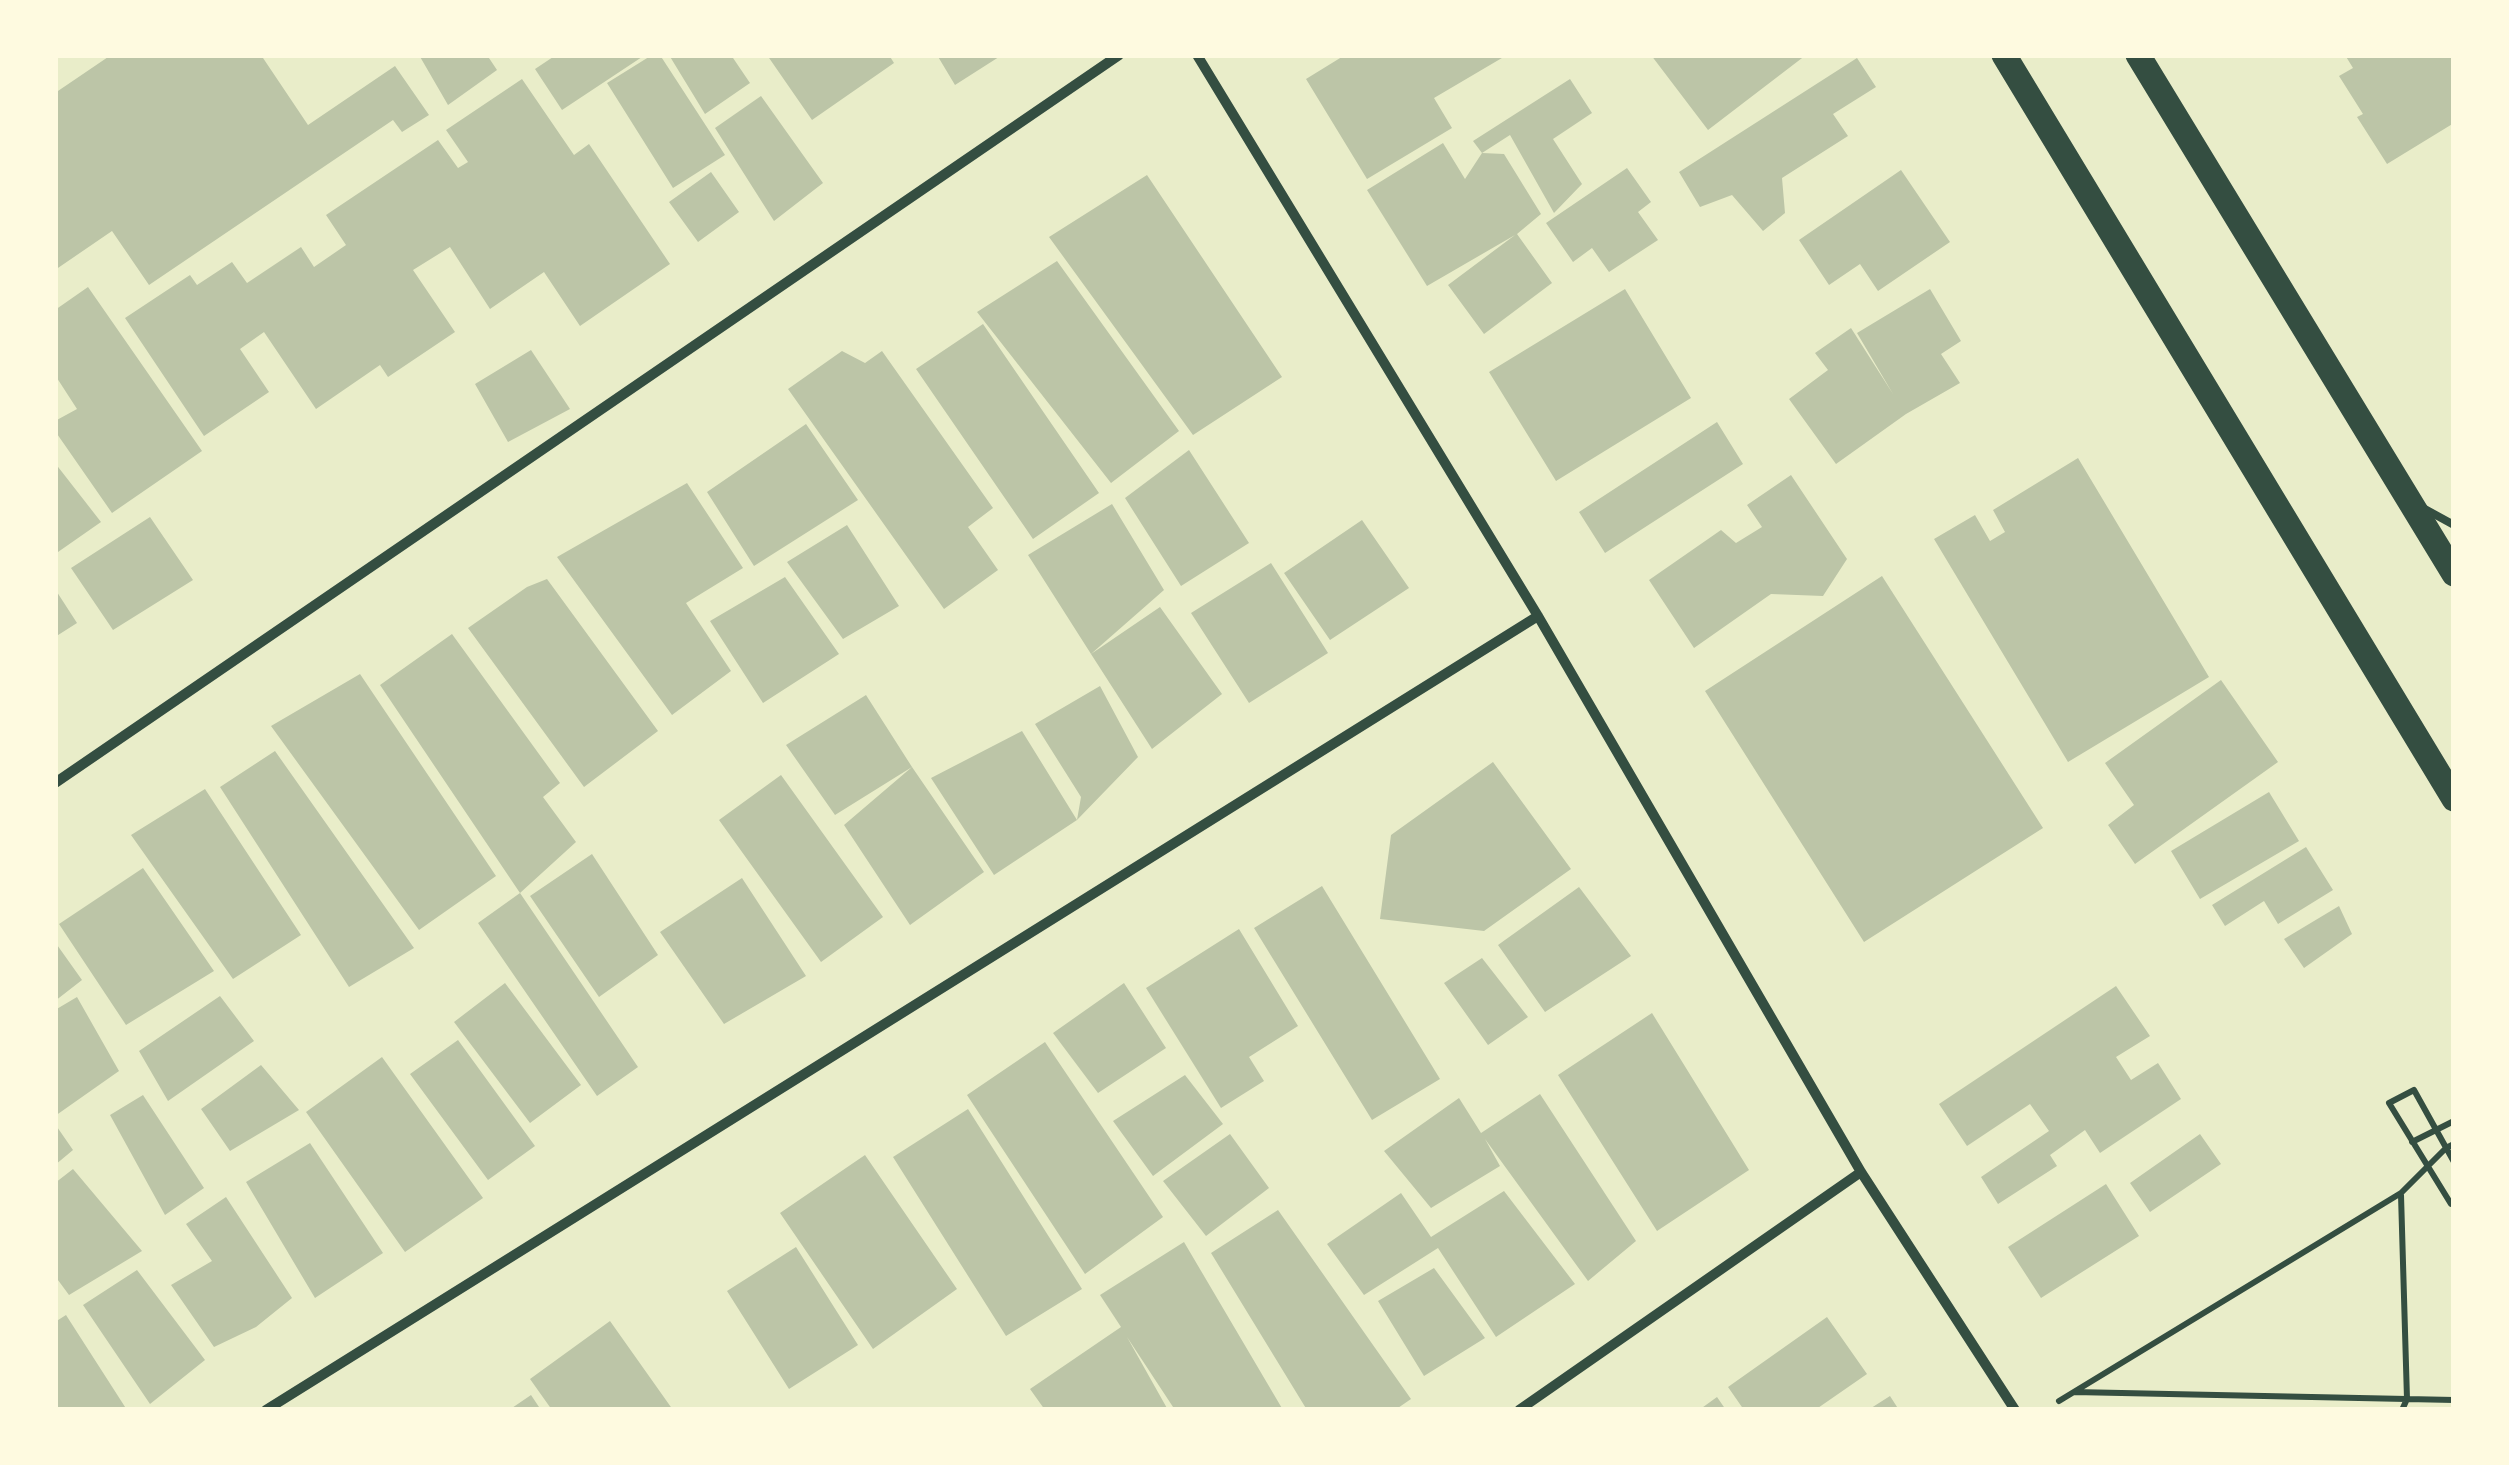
<!DOCTYPE html>
<style>
body{margin:0}
#map{position:relative;width:2509px;height:1465px;overflow:hidden;background:#e9edc9;font-family:"Noto Sans",sans-serif}
canvas{display:block}
.frame{position:absolute;inset:0;border:58px solid #fefae0;pointer-events:none}
</style>
<div id="map">
<canvas width="2509" height="1465"></canvas>
<div class="frame"></div>
</div>
<script>
const ctx = document.querySelector('canvas').getContext('2d');
ctx.lineJoin = 'round';
function paint(path, color) {
  ctx.fillStyle = color;
  ctx.fill(path, 'evenodd');
}
function stroke(path, color, width, dash) {
  ctx.strokeStyle = color;
  ctx.lineWidth = width;
  ctx.lineCap = dash ? 'butt' : 'round';
  ctx.setLineDash(dash || []);
  ctx.stroke(path);
}
paint(new Path2D(`
 M 111,55 L 261,55 L 308,125 L 395,66 L 429,115 L 402,132 L 393,120 L 149,285 L 112,231 L 55,270 L 55,93 Z
 M 419,55 L 487,55 L 497,70 L 448,105 Z
 M 556,55 L 645,55 L 562,110 L 535,69 Z
 M 652,55 L 660,55 L 725,155 L 673,188 L 607,83 Z
 M 669,55 L 731,55 L 750,83 L 705,114 Z
 M 767,55 L 889,55 L 894,63 L 812,120 Z
 M 937,55 L 1002,55 L 955,85 Z
 M 1345,55 L 1507,55 L 1434,98 L 1452,128 L 1367,179 L 1306,79 Z
 M 1651,55 L 1806,55 L 1708,130 Z
 M 2345,55 L 2454,55 L 2454,123 L 2387,164 L 2357,117 L 2363,114 L 2339,76 L 2353,68 Z
 M 1857,58 L 1876,87 L 1833,114 L 1848,136 L 1782,178 L 1785,213 L 1763,231 L 1732,195 L 1700,207 L 1679,172 Z
 M 522,79 L 574,155 L 589,144 L 670,264 L 580,326 L 544,272 L 490,309 L 450,247 L 413,270 L 455,332 L 388,377 L 380,365 L 316,409 L 264,332 L 240,349 L 269,392 L 204,436 L 125,318 L 190,275 L 197,285 L 232,262 L 247,283 L 301,247 L 314,267 L 346,245 L 326,215 L 438,140 L 458,168 L 468,162 L 446,130 Z
 M 1570,79 L 1592,113 L 1553,139 L 1582,184 L 1554,213 L 1510,135 L 1482,153 L 1504,154 L 1541,214 L 1517,234 L 1552,283 L 1484,334 L 1448,285 L 1515,235 L 1427,286 L 1367,190 L 1443,143 L 1465,179 L 1482,153 L 1473,141 Z
 M 761,96 L 823,183 L 774,221 L 715,128 Z
 M 1627,168 L 1651,202 L 1638,212 L 1658,240 L 1609,272 L 1592,248 L 1573,262 L 1546,223 Z
 M 1901,170 L 1950,242 L 1878,291 L 1860,264 L 1829,285 L 1799,240 Z
 M 711,172 L 739,212 L 698,242 L 669,202 Z
 M 1147,175 L 1282,377 L 1193,435 L 1049,237 Z
 M 1057,261 L 1179,431 L 1111,483 L 977,312 Z
 M 88,287 L 202,451 L 112,513 L 55,431 L 55,421 L 77,409 L 55,375 L 55,310 Z
 M 1625,289 L 1691,398 L 1556,481 L 1489,372 Z
 M 1930,289 L 1961,341 L 1941,354 L 1960,383 L 1906,414 L 1836,464 L 1789,399 L 1828,370 L 1815,353 L 1851,328 L 1893,394 L 1857,333 Z
 M 983,324 L 1099,493 L 1033,539 L 916,369 Z
 M 531,350 L 570,409 L 508,442 L 475,384 Z
 M 842,351 L 865,363 L 882,351 L 993,508 L 968,527 L 998,570 L 944,609 L 788,389 Z
 M 1717,422 L 1743,464 L 1605,553 L 1579,512 Z
 M 806,424 L 858,500 L 754,566 L 707,492 Z
 M 1189,450 L 1249,543 L 1181,586 L 1125,498 Z
 M 2078,458 L 2209,677 L 2068,762 L 1934,539 L 1975,515 L 1990,541 L 2005,532 L 1993,510 Z
 M 55,463 L 101,522 L 58,552 L 55,547 Z
 M 1791,475 L 1847,559 L 1823,596 L 1771,594 L 1694,648 L 1649,580 L 1721,530 L 1736,543 L 1762,527 L 1747,505 Z
 M 687,483 L 743,568 L 686,603 L 731,671 L 672,715 L 557,557 Z
 M 1112,504 L 1164,590 L 1091,654 L 1028,555 Z
 M 150,517 L 193,580 L 113,630 L 71,568 Z
 M 1362,520 L 1409,588 L 1330,640 L 1284,573 Z
 M 847,525 L 899,606 L 843,639 L 787,562 Z
 M 1271,563 L 1328,653 L 1249,703 L 1191,613 Z
 M 1882,576 L 2043,828 L 1864,942 L 1705,691 Z
 M 785,577 L 839,654 L 763,703 L 710,621 Z
 M 547,579 L 658,731 L 584,787 L 468,628 L 527,587 Z
 M 55,589 L 77,623 L 55,637 Z
 M 1160,607 L 1222,694 L 1152,749 L 1091,654 Z
 M 452,634 L 560,783 L 543,797 L 576,842 L 520,893 L 638,1067 L 597,1096 L 478,923 L 520,893 L 380,685 Z
 M 360,674 L 496,876 L 419,930 L 271,726 Z
 M 2221,680 L 2278,762 L 2135,864 L 2108,825 L 2134,805 L 2105,763 Z
 M 1100,686 L 1138,757 L 1077,820 L 1081,797 L 1035,724 Z
 M 866,695 L 912,767 L 835,815 L 786,745 Z
 M 1022,731 L 1077,820 L 994,875 L 931,778 Z
 M 275,751 L 414,948 L 349,987 L 220,787 Z
 M 1493,762 L 1571,869 L 1484,931 L 1380,919 L 1391,835 Z
 M 912,767 L 984,872 L 910,925 L 844,825 Z
 M 781,775 L 883,917 L 821,962 L 719,820 Z
 M 205,789 L 301,935 L 233,979 L 131,835 Z
 M 2269,792 L 2299,841 L 2200,899 L 2171,851 Z
 M 2306,847 L 2333,890 L 2278,924 L 2264,901 L 2225,926 L 2212,905 Z
 M 592,854 L 658,955 L 599,997 L 530,896 Z
 M 143,868 L 214,971 L 126,1025 L 59,924 Z
 M 742,878 L 806,976 L 724,1024 L 660,932 Z
 M 1322,886 L 1440,1079 L 1372,1120 L 1254,928 Z
 M 1579,887 L 1631,956 L 1545,1012 L 1498,945 Z
 M 2339,906 L 2352,934 L 2304,968 L 2284,939 Z
 M 1239,929 L 1298,1026 L 1249,1057 L 1264,1081 L 1221,1108 L 1146,988 Z
 M 55,942 L 82,980 L 55,1001 Z
 M 1482,958 L 1528,1017 L 1488,1045 L 1444,983 Z
 M 505,983 L 581,1085 L 530,1123 L 454,1022 Z
 M 1124,983 L 1166,1048 L 1098,1093 L 1053,1033 Z
 M 2116,986 L 2150,1036 L 2116,1057 L 2131,1080 L 2158,1063 L 2181,1099 L 2100,1153 L 2085,1130 L 2050,1155 L 2057,1166 L 1998,1204 L 1981,1177 L 2049,1131 L 2030,1104 L 1967,1146 L 1939,1104 Z
 M 220,996 L 254,1041 L 168,1101 L 139,1051 Z
 M 77,997 L 119,1071 L 55,1116 L 55,1010 Z
 M 1652,1013 L 1749,1170 L 1657,1231 L 1558,1075 Z
 M 458,1040 L 535,1146 L 488,1180 L 410,1074 Z
 M 1045,1042 L 1163,1217 L 1085,1274 L 967,1095 Z
 M 382,1057 L 483,1198 L 405,1252 L 306,1112 Z
 M 261,1065 L 299,1110 L 230,1151 L 201,1109 Z
 M 1185,1075 L 1223,1124 L 1153,1176 L 1113,1121 Z
 M 1540,1094 L 1636,1241 L 1588,1281 L 1485,1139 L 1500,1166 L 1431,1208 L 1384,1151 L 1459,1098 L 1481,1133 Z
 M 143,1095 L 204,1188 L 165,1215 L 110,1115 Z
 M 968,1109 L 1082,1289 L 1006,1336 L 893,1157 Z
 M 55,1124 L 73,1150 L 55,1165 Z
 M 1230,1134 L 1269,1188 L 1206,1236 L 1163,1181 Z
 M 2200,1134 L 2221,1164 L 2150,1212 L 2130,1183 Z
 M 310,1143 L 383,1253 L 315,1298 L 246,1182 Z
 M 865,1155 L 957,1289 L 873,1349 L 780,1213 Z
 M 73,1169 L 142,1251 L 69,1295 L 55,1276 L 55,1183 Z
 M 2106,1184 L 2139,1236 L 2041,1298 L 2008,1247 Z
 M 1504,1191 L 1575,1284 L 1496,1337 L 1438,1248 L 1364,1295 L 1327,1244 L 1401,1193 L 1431,1237 Z
 M 226,1197 L 292,1298 L 256,1327 L 214,1347 L 171,1285 L 212,1261 L 186,1224 Z
 M 1278,1210 L 1411,1399 L 1395,1410 L 1307,1410 L 1211,1253 Z
 M 1184,1242 L 1283,1410 L 1175,1410 L 1127,1337 L 1168,1410 L 1045,1410 L 1030,1389 L 1121,1327 L 1100,1295 Z
 M 796,1247 L 858,1345 L 789,1389 L 727,1291 Z
 M 1434,1268 L 1485,1338 L 1424,1376 L 1378,1301 Z
 M 137,1270 L 205,1360 L 150,1404 L 83,1305 Z
 M 66,1315 L 127,1410 L 55,1410 L 55,1322 Z
 M 1827,1317 L 1867,1374 L 1815,1410 L 1744,1410 L 1728,1387 Z
 M 610,1321 L 673,1410 L 552,1410 L 530,1379 Z
 M 531,1395 L 541,1410 L 509,1410 Z
 M 1890,1396 L 1899,1410 L 1868,1410 Z
 M 1717,1397 L 1726,1410 L 1699,1410 Z`), '#bcc5a7');
stroke(new Path2D(`
 M 2412,1142 L 2454,1121
 M 2454,1162 L 2414,1090 L 2389,1103 L 2451,1204 L 2454,1203
 M 2401,1195 L 2407,1399 L 2402,1410
 M 2074,1392 L 2454,1400
 M 2059,1401 L 2401,1193 L 2446,1148 L 2454,1144`), '#344e41', 6);
stroke(new Path2D(`
 M 2423,508 L 2454,525`), '#344e41', 8);
stroke(new Path2D(`
 M 1197,55 L 1538,616 L 1861,1172 L 2015,1410
 M 55,783 L 1119,55
 M 266,1410 L 1538,616
 M 1519,1410 L 1861,1172`), '#344e41', 10);
stroke(new Path2D(`
 M 2004,55 L 2454,799
 M 2138,55 L 2454,574`), '#344e41', 25);
</script>
